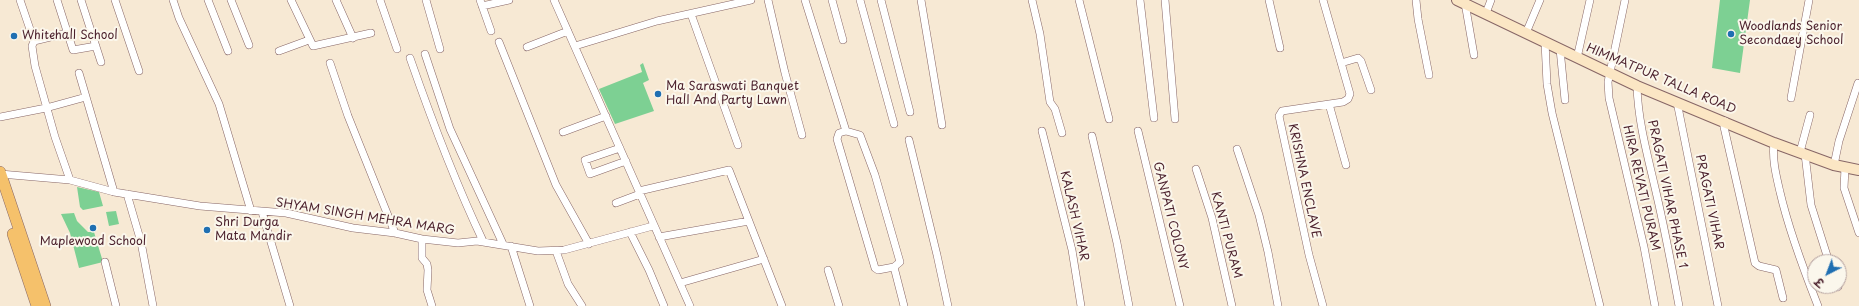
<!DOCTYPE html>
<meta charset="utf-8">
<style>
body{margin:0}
#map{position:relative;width:1859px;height:306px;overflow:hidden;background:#f7e9d4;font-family:"Playpen Sans","Playpen Sans Deva",sans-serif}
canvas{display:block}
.north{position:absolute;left:1807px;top:254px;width:40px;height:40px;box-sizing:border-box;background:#fbf7ec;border:1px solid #b4a19f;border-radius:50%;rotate:222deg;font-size:11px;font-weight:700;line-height:16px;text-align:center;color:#4a1f2b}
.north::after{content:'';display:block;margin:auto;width:14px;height:18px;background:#1f6fb2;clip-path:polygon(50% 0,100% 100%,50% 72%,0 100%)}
</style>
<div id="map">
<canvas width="1859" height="306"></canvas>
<div class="north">उ</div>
</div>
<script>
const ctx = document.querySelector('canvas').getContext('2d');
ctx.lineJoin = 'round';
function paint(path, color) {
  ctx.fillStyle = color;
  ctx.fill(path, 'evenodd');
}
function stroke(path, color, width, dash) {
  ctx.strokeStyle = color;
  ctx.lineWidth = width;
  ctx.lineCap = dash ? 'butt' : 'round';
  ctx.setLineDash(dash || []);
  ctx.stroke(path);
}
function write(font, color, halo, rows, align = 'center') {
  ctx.font = font + ' "Playpen Sans",sans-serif';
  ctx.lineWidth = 4;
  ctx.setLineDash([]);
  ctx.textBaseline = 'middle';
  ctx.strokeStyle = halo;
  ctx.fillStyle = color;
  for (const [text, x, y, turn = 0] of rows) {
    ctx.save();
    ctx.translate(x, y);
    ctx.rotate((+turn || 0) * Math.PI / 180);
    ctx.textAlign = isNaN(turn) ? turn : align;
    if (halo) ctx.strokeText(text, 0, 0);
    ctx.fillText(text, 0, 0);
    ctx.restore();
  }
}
paint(new Path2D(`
 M 1720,0 L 1750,0 L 1740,73 L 1712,68 Z
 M 643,63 L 649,80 L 643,83 L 654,111 L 615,124 L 599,89 L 642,72 L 640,65 Z
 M 77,187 L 99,192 L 103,206 L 83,210 L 80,207 Z
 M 116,211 L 119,224 L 109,226 L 106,212 Z
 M 74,213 L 77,221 L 88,232 L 94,232 L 103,262 L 79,268 L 70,233 L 61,214 Z`), '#7dd093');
const street = new Path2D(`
 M 20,0 L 34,41 L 32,46 L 35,66 L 55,137 L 70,180
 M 57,0 L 73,50 L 96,46
 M 81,0 L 101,62
 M 115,0 L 139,71
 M 173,0 L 179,18 L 219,104 L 251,211
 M 208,0 L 228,51
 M 231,0 L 249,45
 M 291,0 L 313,46 L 371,33
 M 336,0 L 353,38
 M 380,0 L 397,49
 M 426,0 L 440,49
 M 480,0 L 491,31
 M 554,0 L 690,306
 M 768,0 L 785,73 L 802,135
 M 805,0 L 846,131 L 860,135 L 875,175 L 900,262 L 894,267 L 904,306
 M 832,0 L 843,40
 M 860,0 L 894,124
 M 881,0 L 910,112
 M 921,0 L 942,125
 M 1032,0 L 1040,34 L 1050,102 L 1055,109 L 1062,133
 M 1079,0 L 1109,119
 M 1140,0 L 1154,118
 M 1165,0 L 1175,119
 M 1269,0 L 1280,48
 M 1416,0 L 1418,19 L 1429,75
 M 1625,0 L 1608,82 L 1609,98 L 1644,247 L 1655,306
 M 1465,3 L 1474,55
 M 482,6 L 509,0
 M 1486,13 L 1491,0
 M 691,14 L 738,145
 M 1526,33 L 1540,0
 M 34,41 L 67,33
 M 499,42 L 556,185 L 589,244
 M 1545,42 L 1547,84 L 1552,113 L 1600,306
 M 575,46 L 657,21 L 751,0
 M 527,47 L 568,31
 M 1560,49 L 1565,100
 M 279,51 L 309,40
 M 425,54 L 450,129 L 503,244
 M 410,58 C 432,121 455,182 483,241
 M 1577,58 L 1590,0
 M 330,63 L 348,116 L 395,233
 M 1341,63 L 1358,58 L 1361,61 L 1371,90
 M 79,73 L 114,192
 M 1637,86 C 1638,122 1648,157 1656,192 C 1665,230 1672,268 1679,306
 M 1791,98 L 1809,0
 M 1677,102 L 1718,306
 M 1329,104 L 1346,165
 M 0,117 L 46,108 L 86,97
 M 1725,121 L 1724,127 L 1755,263 L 1759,266 L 1776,270 L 1783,298
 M 846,131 L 839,133 L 837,139 L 875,268 L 878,270 L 894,267
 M 1042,131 L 1072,250 L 1081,306
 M 1138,131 L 1180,306
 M 563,132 L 606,116
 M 1092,136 L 1117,243 L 1129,306
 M 909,140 L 937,255 L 948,306
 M 1774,143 C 1772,159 1776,175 1780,192 C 1789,231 1803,268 1818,306
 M 620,148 L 585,160 L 590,174 L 626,161
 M 1237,149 L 1259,215 L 1268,252 L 1278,306
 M 1800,152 L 1810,115
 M 1805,154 L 1811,205 L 1829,262
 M 1834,165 L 1839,141 L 1858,83
 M 1845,168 L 1844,188 L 1859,233
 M 1196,169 L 1212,218 L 1232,306
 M 0,174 L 70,180 L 114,192 L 200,206 L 286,213 L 353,228 L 395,233 L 422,239 L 458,243 L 477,241 L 538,251 L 564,250 L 653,226
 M 639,191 L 729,170 L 782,306
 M 127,194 L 141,242 L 153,306
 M 616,203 L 640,194
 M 262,212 L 290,306
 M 630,232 L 649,270 L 664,306
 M 659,237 L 749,221
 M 422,239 L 422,258 L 427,264 L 428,270 L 427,290 L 432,306
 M 511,246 L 530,306
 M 556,251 L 568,284 L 582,306
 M 105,262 L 116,306
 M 828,270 L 839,306
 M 680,283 L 764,259
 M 1837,286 L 1838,287
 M 1323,306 L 1309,255 L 1279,116 L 1282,111 L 1343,102 L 1348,99 L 1350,94 L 1323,0`);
const secondary = new Path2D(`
 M 1457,0 L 1637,86 L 1774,143 L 1834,165 L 1859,170`);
const primary = new Path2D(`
 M 0,172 L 45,306
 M 13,234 L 37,306`);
stroke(street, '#876666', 8);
stroke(secondary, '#876666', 12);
stroke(primary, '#876666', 12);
stroke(street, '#fff', 7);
stroke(secondary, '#fbe6c4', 10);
stroke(primary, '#f5c16b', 11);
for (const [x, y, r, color] of [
 [1731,34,4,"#1f6fb2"],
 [14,36,4,"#1f6fb2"],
 [658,94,4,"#1f6fb2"],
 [93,228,4,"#1f6fb2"],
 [207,230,4,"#1f6fb2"]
]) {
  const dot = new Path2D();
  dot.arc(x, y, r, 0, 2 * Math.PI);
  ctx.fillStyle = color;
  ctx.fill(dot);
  stroke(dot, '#fbf7ec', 1.5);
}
write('12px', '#4a1f2b', '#fbf7ec', [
 ["Woodlands Senior",1739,27],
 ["Secondaey School",1739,41],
 ["Whitehall School",22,36],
 ["Ma Saraswati Banquet",666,87],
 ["Hall And Party Lawn",666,101],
 ["Shri Durga",215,223],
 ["Mata Mandir",215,237],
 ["Maplewood School",93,242,"center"]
], 'left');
write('12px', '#4a1f2b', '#fbf7ec', [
 ["HIMMATPUR TALLA ROAD",1661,79,23],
 ["KRISHNA ENCLAVE",1304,181,78],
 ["HIRA REVATI PURAM",1641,188,77],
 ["PRAGATI VIHAR PHASE 1",1667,194,78],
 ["PRAGATI VIHAR",1709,202,78],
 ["KALASH VIHAR",1074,216,77],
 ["GANPATI COLONY",1170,216,76],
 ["SHYAM SINGH MEHRA MARG",365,217,9],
 ["KANTI PURAM",1226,235,75]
]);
</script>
